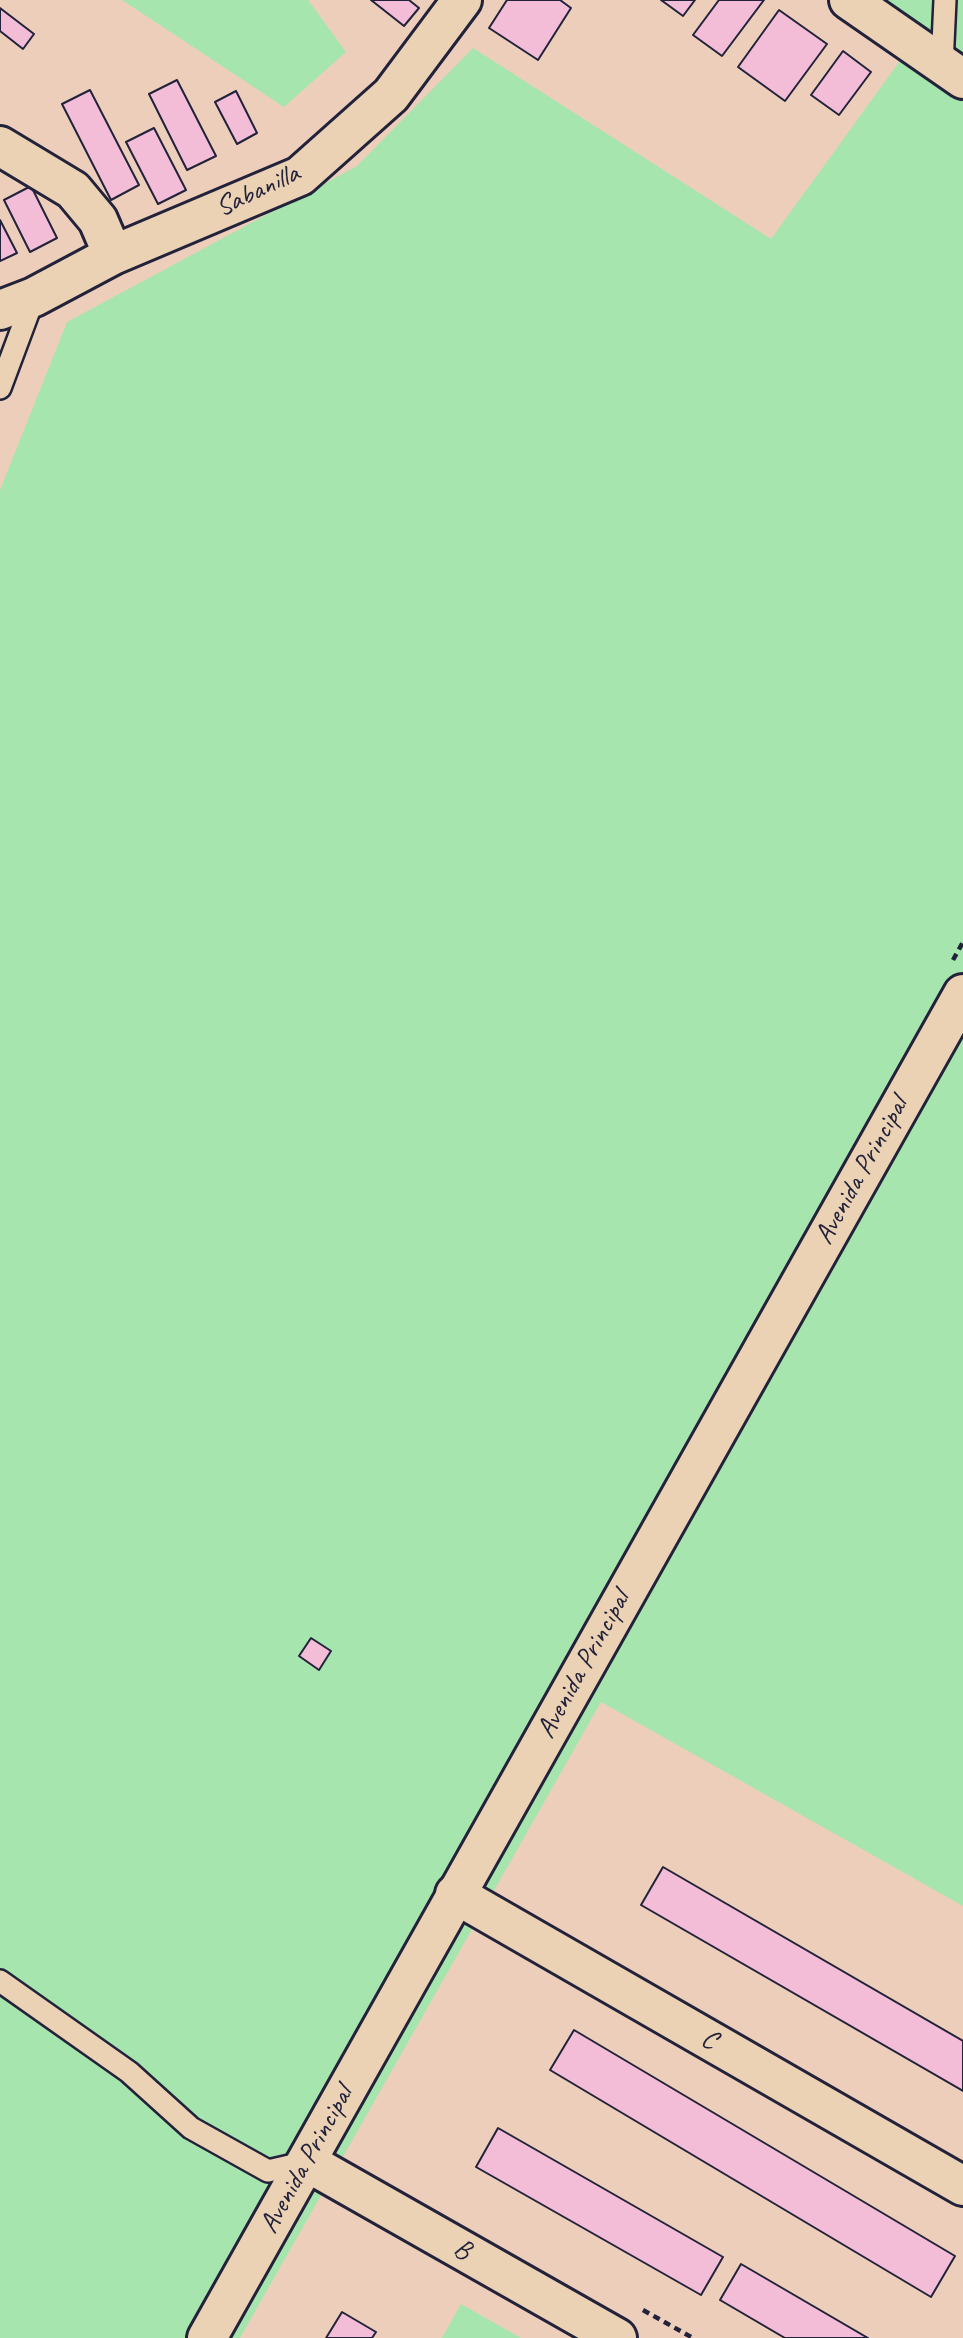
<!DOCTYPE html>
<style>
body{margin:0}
canvas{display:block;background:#edcebb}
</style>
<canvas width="963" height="2338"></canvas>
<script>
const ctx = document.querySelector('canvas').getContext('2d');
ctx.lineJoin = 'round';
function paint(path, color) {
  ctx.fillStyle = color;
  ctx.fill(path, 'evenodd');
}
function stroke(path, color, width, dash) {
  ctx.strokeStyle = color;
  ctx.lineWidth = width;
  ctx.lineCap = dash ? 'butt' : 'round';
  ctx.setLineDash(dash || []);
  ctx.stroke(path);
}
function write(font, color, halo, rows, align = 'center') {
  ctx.font = font + ' Caveat,sans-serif';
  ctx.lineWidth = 6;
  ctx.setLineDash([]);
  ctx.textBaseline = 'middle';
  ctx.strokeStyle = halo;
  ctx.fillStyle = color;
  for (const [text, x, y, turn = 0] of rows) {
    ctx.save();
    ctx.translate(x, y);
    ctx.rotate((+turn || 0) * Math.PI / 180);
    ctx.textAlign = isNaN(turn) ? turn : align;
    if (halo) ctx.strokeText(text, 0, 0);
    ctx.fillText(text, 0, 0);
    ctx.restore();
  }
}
paint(new Path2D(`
 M 122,0 L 308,0 L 346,52 L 284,107 Z
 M 885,0 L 963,0 L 963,1906 L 601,1702 L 240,2338 L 0,2338 L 0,490 L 67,322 L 357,166 L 473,48 L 771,239 L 923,29 Z
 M 461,2304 L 521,2338 L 442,2338 Z`), '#a6e5ad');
const building = new Path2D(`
 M 371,0 L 409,0 L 419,8 L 404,26 Z
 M 507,0 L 560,0 L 571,8 L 538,60 L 489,28 Z
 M 661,0 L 695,0 L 683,16 Z
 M 719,0 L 764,0 L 722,56 L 693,35 Z
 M 0,8 L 34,34 L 23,49 L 0,31 Z
 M 779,10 L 827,44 L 785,101 L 738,67 Z
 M 843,51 L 871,72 L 839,115 L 811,95 Z
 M 177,80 L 216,156 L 187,170 L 149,94 Z
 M 90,90 L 139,185 L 111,200 L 62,104 Z
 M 236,91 L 257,133 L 237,144 L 215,102 Z
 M 154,128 L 186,190 L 158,204 L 126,142 Z
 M 31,186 L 57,238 L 30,252 L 4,200 Z
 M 0,220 L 17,253 L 0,261 Z
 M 311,1638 L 331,1651 L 319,1670 L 299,1656 Z
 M 663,1867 L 963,2041 L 963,2091 L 641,1905 Z
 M 574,2030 L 955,2256 L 931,2297 L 550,2070 Z
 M 498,2128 L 723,2257 L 701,2295 L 476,2167 Z
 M 741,2264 L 868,2338 L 785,2338 L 720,2300 Z
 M 342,2312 L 376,2332 L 372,2338 L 326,2338 Z`);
paint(building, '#f3bdd7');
stroke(building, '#22223b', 2);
const lane = new Path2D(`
 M 942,65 L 945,0
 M 0,388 L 34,297
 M 0,1981 L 129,2072 L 191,2128 L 268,2171 L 307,2162`);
const street = new Path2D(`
 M 849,0 L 963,79
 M 0,146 L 73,190 L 98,220 L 113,255
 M 0,310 L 34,297 L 113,255 L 300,176 L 391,95 L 462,0
 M 455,1894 L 963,2186`);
const secondary = new Path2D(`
 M 307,2162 L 617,2338
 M 207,2338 L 963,994`);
stroke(lane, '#22223b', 26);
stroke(street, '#22223b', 44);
stroke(secondary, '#22223b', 44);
stroke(new Path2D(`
 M 953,960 L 963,942
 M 643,2310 L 693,2338`), '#22223b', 4.5, [7, 5]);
stroke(lane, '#ecd2b4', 21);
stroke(street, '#ecd2b4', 38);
stroke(secondary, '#ecd2b4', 38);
write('28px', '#22223b', '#ecd2b4', [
 ["Sabanilla",258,191,-25],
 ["Avenida Principal",862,1171,-61],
 ["Avenida Principal",584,1665,-61],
 ["C",709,2040,30],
 ["Avenida Principal",307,2160,-61],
 ["B",462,2250,30]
]);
</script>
